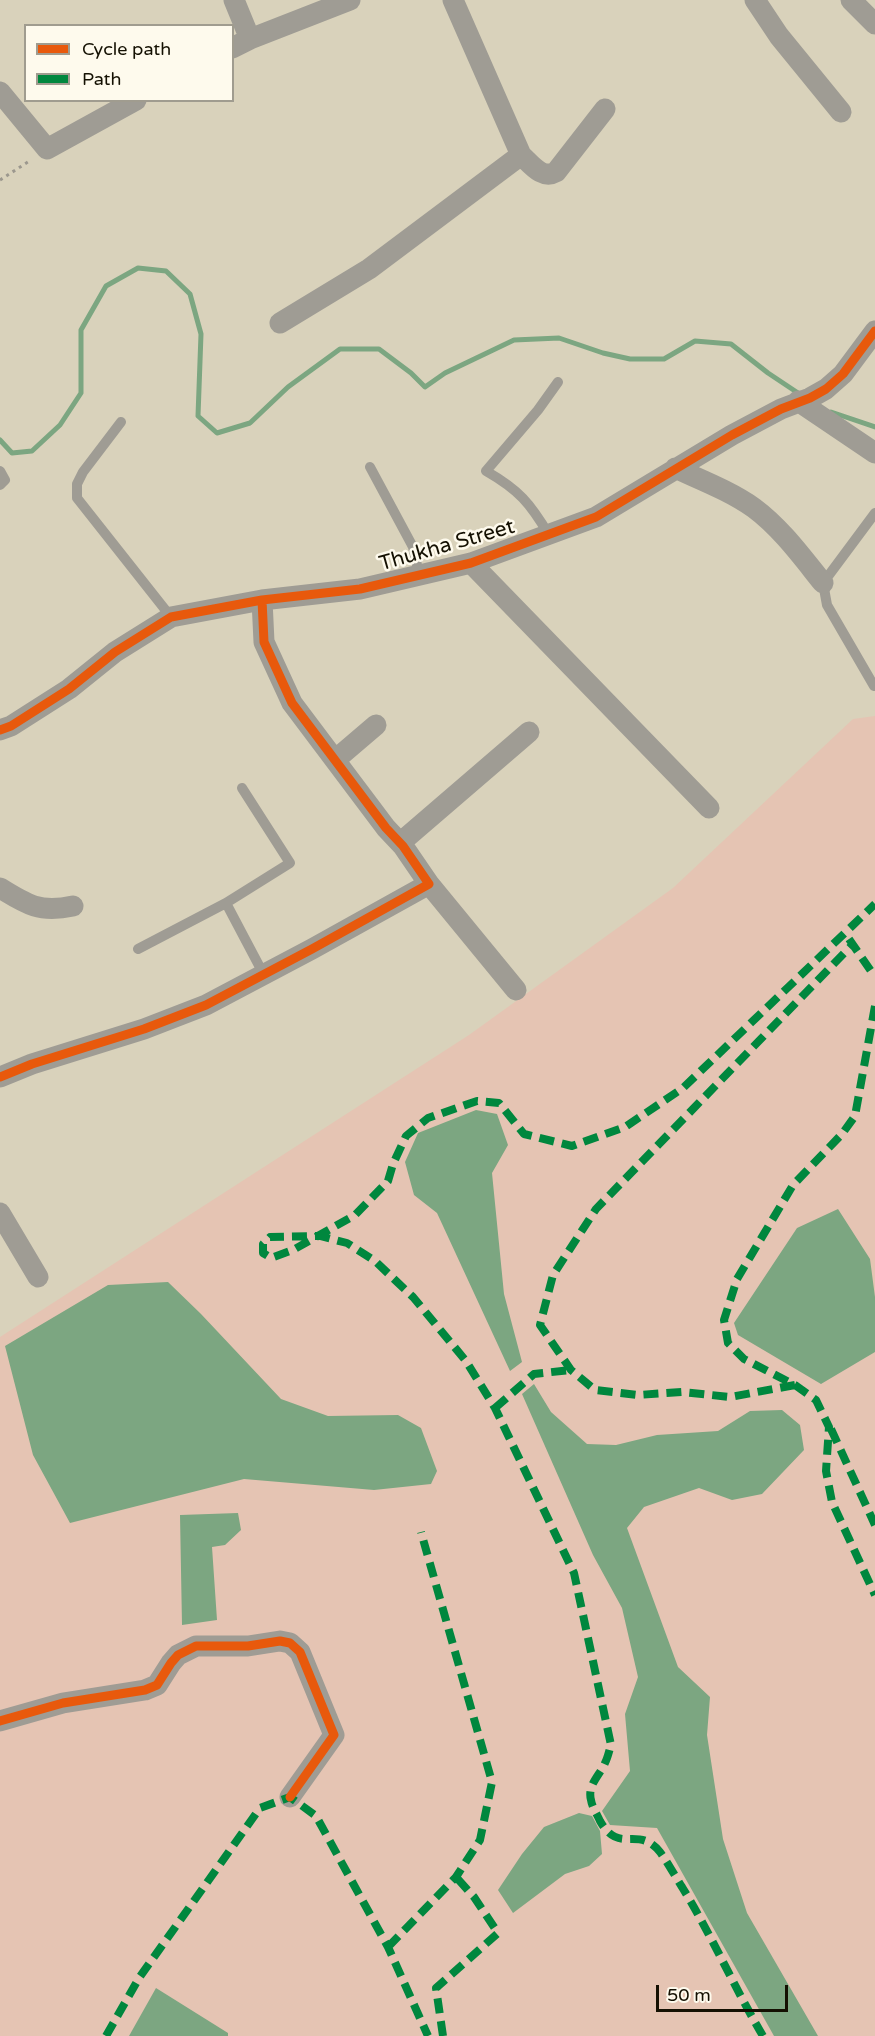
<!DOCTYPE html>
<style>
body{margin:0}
#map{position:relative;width:875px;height:2036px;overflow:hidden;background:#d9d2bb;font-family:"Varela Round",sans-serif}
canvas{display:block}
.legend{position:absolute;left:24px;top:24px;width:210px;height:78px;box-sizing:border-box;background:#fefaed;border:2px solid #a09c8f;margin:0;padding:8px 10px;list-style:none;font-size:18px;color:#141002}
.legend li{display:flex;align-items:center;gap:12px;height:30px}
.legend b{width:30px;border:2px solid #a09c8f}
.scale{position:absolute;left:656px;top:1985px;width:132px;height:27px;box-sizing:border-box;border:3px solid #141002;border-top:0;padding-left:8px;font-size:18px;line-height:21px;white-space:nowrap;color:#141002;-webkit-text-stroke:4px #fefaed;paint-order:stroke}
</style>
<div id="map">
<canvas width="875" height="2036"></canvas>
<ul class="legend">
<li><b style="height:8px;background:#e8590c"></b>Cycle path</li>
<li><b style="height:8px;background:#00873e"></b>Path</li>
</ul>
<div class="scale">50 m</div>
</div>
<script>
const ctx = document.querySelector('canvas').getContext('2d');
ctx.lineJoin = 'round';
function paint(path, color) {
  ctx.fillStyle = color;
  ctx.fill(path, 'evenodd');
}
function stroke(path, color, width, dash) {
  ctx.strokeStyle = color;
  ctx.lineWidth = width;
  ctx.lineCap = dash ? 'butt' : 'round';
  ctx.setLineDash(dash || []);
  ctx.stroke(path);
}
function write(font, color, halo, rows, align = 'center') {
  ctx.font = font + ' "Varela Round",sans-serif';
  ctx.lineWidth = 5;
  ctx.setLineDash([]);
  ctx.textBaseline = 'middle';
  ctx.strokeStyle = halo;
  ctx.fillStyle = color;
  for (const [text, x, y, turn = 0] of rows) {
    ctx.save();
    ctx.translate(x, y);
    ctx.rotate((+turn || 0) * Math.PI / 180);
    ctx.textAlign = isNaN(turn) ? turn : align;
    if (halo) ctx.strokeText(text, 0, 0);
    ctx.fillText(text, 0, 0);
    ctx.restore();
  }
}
paint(new Path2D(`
 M 875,716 L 875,2036 L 0,2036 L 0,1337 L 469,1035 L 673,888 L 853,719 Z`), '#e5c4b3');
paint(new Path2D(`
 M 476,1110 L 497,1114 L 508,1145 L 492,1173 L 504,1294 L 522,1362 L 510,1371 L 437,1213 L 414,1195 L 405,1162 L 418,1133 Z
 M 838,1209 L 870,1259 L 875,1297 L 875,1352 L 821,1384 L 738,1335 L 734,1323 L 797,1228 Z
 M 168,1282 L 201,1314 L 281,1399 L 328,1416 L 398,1415 L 421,1428 L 437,1471 L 431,1484 L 374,1490 L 244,1479 L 70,1523 L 33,1455 L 5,1346 L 108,1285 Z
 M 534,1384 L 551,1412 L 587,1444 L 616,1445 L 657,1435 L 718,1431 L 750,1411 L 782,1410 L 800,1425 L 804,1450 L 762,1494 L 732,1500 L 699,1488 L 644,1507 L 627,1528 L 678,1667 L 710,1697 L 707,1735 L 723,1839 L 747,1913 L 818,2036 L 774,2036 L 657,1828 L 610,1825 L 602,1811 L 630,1771 L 625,1714 L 638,1677 L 622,1608 L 593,1555 L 522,1394 Z
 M 238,1513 L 241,1530 L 225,1545 L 212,1547 L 217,1620 L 182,1625 L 180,1515 Z
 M 579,1813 L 592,1816 L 600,1831 L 602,1854 L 589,1866 L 565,1874 L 513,1913 L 498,1890 L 522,1854 L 544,1827 Z
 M 156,1988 L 228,2033 L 228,2036 L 129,2036 Z`), '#7ca681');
stroke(new Path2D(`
 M 831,412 L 875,427
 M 0,440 L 12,453 L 32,451 L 60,425 L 81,393 L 81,330 L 106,286 L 138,268 L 166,271 L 190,294 L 201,334 L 198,416 L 217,433 L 250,423 L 288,387 L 340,349 L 379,349 L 411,373 L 425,387 L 445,373 L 514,340 L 559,338 L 603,353 L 630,359 L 664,359 L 695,341 L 731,344 L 768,373 L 798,393`), '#7ca681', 5);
stroke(new Path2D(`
 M 0,180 L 31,160`), '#9c988e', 3, [3, 4.5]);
stroke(new Path2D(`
 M 121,422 L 83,472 L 77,484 L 77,498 L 171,617
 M 370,467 L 413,547 L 419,574
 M 0,471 L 5,480 L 0,485
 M 549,535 C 530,503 519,490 486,471 L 538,410 L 558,382
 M 874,686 L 827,605 L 823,583 L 875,513
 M 226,903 L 290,863 L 242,788
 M 138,949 L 226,903 L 264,975`), '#9f9c94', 10);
stroke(new Path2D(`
 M 234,0 L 250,39
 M 755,0 L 779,36 L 841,112
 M 851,0 L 875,24
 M 232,48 L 250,39 L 350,0
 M 0,92 L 47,149 L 136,100
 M 521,155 C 531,164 542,180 556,172 L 605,109
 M 280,323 L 369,269 L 521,155 L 453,0
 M 798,401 L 875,453
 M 675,468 C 701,480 730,491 754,508 C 781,528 802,557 823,583
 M 471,563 L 709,808
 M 0,730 L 11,726 L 69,689 L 115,652 L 171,617 L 262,600 L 360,589 L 471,563 L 596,517 L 732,435 L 781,409 L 810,398 L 826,389 L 843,374 L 875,331
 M 335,760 L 376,725
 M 400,843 L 529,732
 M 429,884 L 516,990
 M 0,888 C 27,905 40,913 73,906
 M 0,1077 L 32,1064 L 144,1029 L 206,1005 L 312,949 L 429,884 L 403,846 L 386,828 L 292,703 L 264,642 L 262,600
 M 0,1213 L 38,1277
 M 0,1721 L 63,1703 L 145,1690 L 157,1685 L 171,1663 L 178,1655 L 196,1646 L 248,1646 L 280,1641 L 290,1643 L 300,1652 L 334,1735 L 290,1797`), '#9f9c94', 21);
stroke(new Path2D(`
 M 849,939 L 875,977
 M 875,1006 L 855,1116 L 842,1134 L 793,1185 L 737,1279 L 724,1320 L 728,1343 L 744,1359 L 795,1385 L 816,1400 L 829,1427 L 826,1471 L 832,1502 L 875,1595
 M 795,1385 L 730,1397 L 682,1392 L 638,1395 L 595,1390 L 571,1370 L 540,1325 L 553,1275 L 596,1209 L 853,944
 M 495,1408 L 534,1374 L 571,1370
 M 831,1429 L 875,1525
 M 388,1947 L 456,1877 L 480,1840 L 492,1782 L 421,1532
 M 106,2036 L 139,1978 L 260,1808 L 290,1797 L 316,1816 L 388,1947 L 428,2036
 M 443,2036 L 436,1988 L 498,1933 L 474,1897 L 456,1877
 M 763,2036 C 734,1987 712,1936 682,1887 C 675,1876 668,1863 660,1852 C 637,1824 620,1856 600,1821 C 597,1814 592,1807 591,1800 C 587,1785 600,1775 605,1763 C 608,1757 609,1751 611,1745 L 574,1573 L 495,1408 L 466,1361 L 413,1297 L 375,1261 L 347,1243 L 320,1236 L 270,1237 L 263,1244 L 263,1253 L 271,1258 L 293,1250 L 355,1215 L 388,1181 L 393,1164 L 406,1136 L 428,1118 L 477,1101 L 499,1103 L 524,1134 L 572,1146 L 625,1127 L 683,1088 L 875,904`), '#00873e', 8, [15, 8]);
stroke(new Path2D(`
 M 0,730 L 11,726 L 69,689 L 115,652 L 171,617 L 262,600 L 360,589 L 471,563 L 596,517 L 732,435 L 781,409 L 810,398 L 826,389 L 843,374 L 875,331
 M 0,1077 L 32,1064 L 144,1029 L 206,1005 L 312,949 L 429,884 L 403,846 L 386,828 L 292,703 L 264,642 L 262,600
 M 0,1721 L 63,1703 L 145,1690 L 157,1685 L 171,1663 L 178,1655 L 196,1646 L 248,1646 L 280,1641 L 290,1643 L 300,1652 L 334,1735 L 290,1797`), '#e8590c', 9);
write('21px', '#141002', '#fefaed', [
 ["Thukha Street",447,546,-16]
]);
</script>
